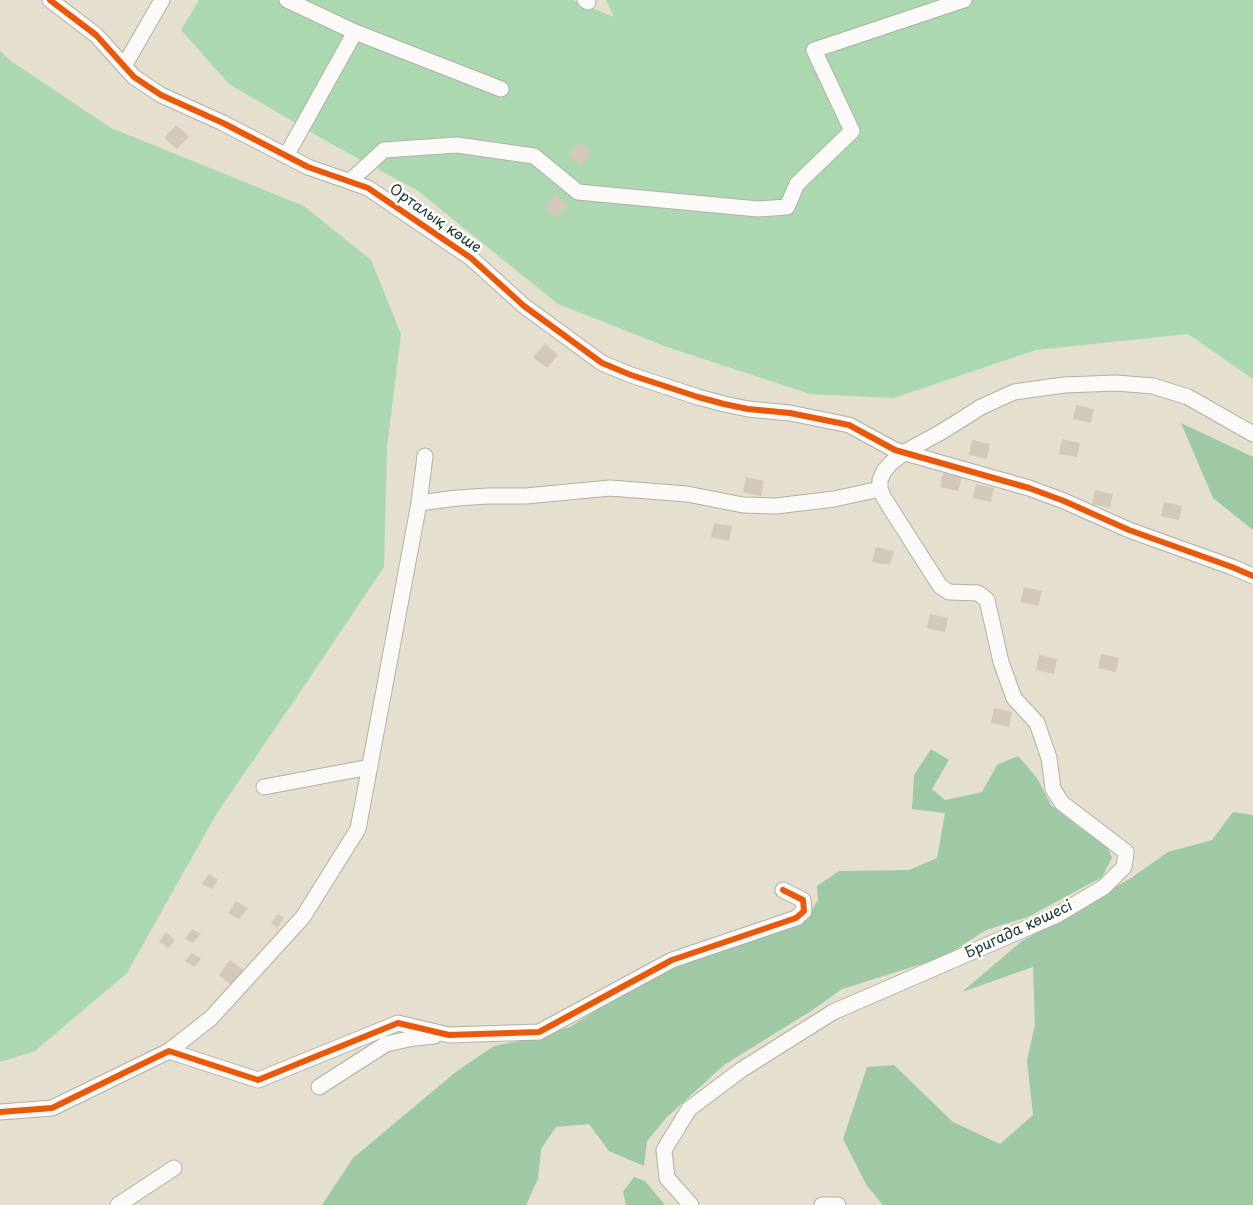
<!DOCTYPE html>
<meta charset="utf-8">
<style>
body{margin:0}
canvas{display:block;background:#e5dfcf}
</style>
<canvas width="1253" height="1205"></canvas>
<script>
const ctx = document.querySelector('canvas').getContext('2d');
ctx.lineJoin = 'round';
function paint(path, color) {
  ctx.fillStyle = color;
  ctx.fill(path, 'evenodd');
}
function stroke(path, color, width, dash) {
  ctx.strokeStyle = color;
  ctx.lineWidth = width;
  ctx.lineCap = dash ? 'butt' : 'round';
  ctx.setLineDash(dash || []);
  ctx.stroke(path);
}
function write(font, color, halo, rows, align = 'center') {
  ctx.font = font + ' "Playpen Sans",sans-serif';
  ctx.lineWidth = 5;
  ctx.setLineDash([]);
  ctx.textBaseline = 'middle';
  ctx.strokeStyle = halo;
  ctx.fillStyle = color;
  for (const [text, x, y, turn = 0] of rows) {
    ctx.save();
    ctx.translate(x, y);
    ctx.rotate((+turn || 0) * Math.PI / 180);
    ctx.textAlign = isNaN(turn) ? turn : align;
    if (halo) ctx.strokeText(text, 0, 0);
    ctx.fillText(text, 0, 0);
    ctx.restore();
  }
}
paint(new Path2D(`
 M 199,0 L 573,0 L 614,17 L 606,0 L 1253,0 L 1253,379 L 1188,334 L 1036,350 L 894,398 L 810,394 L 667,347 L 558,304 L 418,191 L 328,142 L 229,84 L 181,30 Z
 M 0,51 L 11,61 L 111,128 L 304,206 L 371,260 L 401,334 L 387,448 L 384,567 L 294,701 L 217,813 L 127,973 L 35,1051 L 0,1062 Z`), '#abd8b1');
paint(new Path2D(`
 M 1181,423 L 1253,457 L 1253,530 L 1213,498 Z
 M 931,749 L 949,760 L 932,789 L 945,800 L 982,792 L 997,765 L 1018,756 L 1037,778 L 1051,805 L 1080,828 L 1107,846 L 1112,858 L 1102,877 L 1028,917 L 986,930 L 944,957 L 842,989 L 811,1011 L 724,1065 L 667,1117 L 647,1141 L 644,1166 L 609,1151 L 589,1124 L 556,1127 L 541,1149 L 538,1179 L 526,1205 L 322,1205 L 353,1158 L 457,1071 L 494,1046 L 529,1039 L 570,1027 L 647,979 L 721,950 L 802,925 L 818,900 L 817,886 L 839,871 L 909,870 L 937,858 L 945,813 L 912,809 L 914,775 Z
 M 1233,812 L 1253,815 L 1253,1205 L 883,1205 L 867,1186 L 843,1139 L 867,1067 L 894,1065 L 953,1122 L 1000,1144 L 1033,1115 L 1027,1060 L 1035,1025 L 1033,967 L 962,992 L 1022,941 L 1131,878 L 1168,852 L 1212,840 Z
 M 634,1177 L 645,1181 L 665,1205 L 626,1205 L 623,1192 Z`), '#9fc8a4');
paint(new Path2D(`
 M 176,125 L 189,136 L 177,149 L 164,138 Z
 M 579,142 L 592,153 L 581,166 L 568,155 Z
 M 555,194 L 568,205 L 557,218 L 544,207 Z
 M 545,344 L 558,355 L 547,368 L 533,357 Z
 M 1076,405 L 1094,409 L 1091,423 L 1073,419 Z
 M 1062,439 L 1080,443 L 1077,457 L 1059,454 Z
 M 972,440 L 990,444 L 987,459 L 969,455 Z
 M 943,473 L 962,477 L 958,491 L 940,487 Z
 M 746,477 L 764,481 L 761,496 L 743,492 Z
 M 976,484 L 994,488 L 991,502 L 973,498 Z
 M 1095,490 L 1113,494 L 1110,508 L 1092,504 Z
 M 1164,502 L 1182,506 L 1179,520 L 1161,516 Z
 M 714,523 L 732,526 L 729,541 L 711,537 Z
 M 876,547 L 894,551 L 890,565 L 872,562 Z
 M 1024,587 L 1042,591 L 1038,606 L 1020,602 Z
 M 930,614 L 948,618 L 945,632 L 927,628 Z
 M 1101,654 L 1119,658 L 1116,672 L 1098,668 Z
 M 1039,655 L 1057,659 L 1054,674 L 1036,670 Z
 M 994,708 L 1012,712 L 1009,727 L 991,723 Z
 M 209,874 L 218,880 L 212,889 L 202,884 Z
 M 236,901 L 248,908 L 239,919 L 228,913 Z
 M 278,914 L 284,918 L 277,928 L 271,923 Z
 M 192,929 L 201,934 L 193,943 L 185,938 Z
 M 166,932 L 175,940 L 168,948 L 159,942 Z
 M 192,953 L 201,959 L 194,967 L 185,961 Z
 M 230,960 L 245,971 L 232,986 L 219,975 Z`), '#d3c8b9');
const minor = new Path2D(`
 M 50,0 L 96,35 L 134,77 L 161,95 L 223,123 L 308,167 L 368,188 L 471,258 L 524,306 L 602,363 L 631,375 L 698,397 L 724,404 L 748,409 L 790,413 L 849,425 L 895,450 L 1029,488 L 1064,501 L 1129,530 L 1232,567 L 1253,576
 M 287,0 L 355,32
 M 585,0 L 588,2
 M 124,66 L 162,0
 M 286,156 L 355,32 L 501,89
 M 350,181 L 384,150 L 457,145 L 534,156 L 578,192 L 758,209 L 787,207 L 797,184 L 852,131 L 814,50 L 964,0
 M 425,456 L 419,503 L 457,498 L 488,496 L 526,496 L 610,488 L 687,494 L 743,505 L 776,506 L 834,499 L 880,489
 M 264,787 L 370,767
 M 169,1051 L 211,1018 L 303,917 L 358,829 L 419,503
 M 319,1087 L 386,1044 L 414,1038 L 434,1036
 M 0,1112 L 52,1108 L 169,1051 L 258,1080 L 398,1023 L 449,1035 L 539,1032 L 672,960 L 796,918 L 804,911 L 803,900 L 783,890
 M 118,1205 L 174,1168
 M 691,1205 L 667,1178 L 664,1150 L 689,1109 L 741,1070 L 833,1012 L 1057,915 L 1104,887 L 1124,867 L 1126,852 L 1062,803 L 1053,789 L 1049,758 L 1037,723 L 1014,698 L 1001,662 L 987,600 L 978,593 L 949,592 L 940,586 L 884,498 L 880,489 L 880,480 L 884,471 L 891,463 L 905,452 L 943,431 L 981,407 L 1014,392 L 1064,385 L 1116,383 L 1153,386 L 1188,397 L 1253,434
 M 822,1205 L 838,1205`);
stroke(minor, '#b1b0a5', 17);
stroke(minor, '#fbfaf8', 15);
stroke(new Path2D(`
 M 50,0 L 96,35 L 134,77 L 161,95 L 223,123 L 308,167 L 368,188 L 471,258 L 524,306 L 602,363 L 631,375 L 698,397 L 724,404 L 748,409 L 790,413 L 849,425 L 895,450 L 1029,488 L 1064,501 L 1129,530 L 1232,567 L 1253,576
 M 0,1112 L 52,1108 L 169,1051 L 258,1080 L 398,1023 L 449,1035 L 539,1032 L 672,960 L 796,918 L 804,911 L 803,900 L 783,890`), '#e8590c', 6);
write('15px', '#1f3d34', '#fff', [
 ["Орталық көше",435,219,35],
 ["Бригада көшесі",1019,930,-25]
]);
</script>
